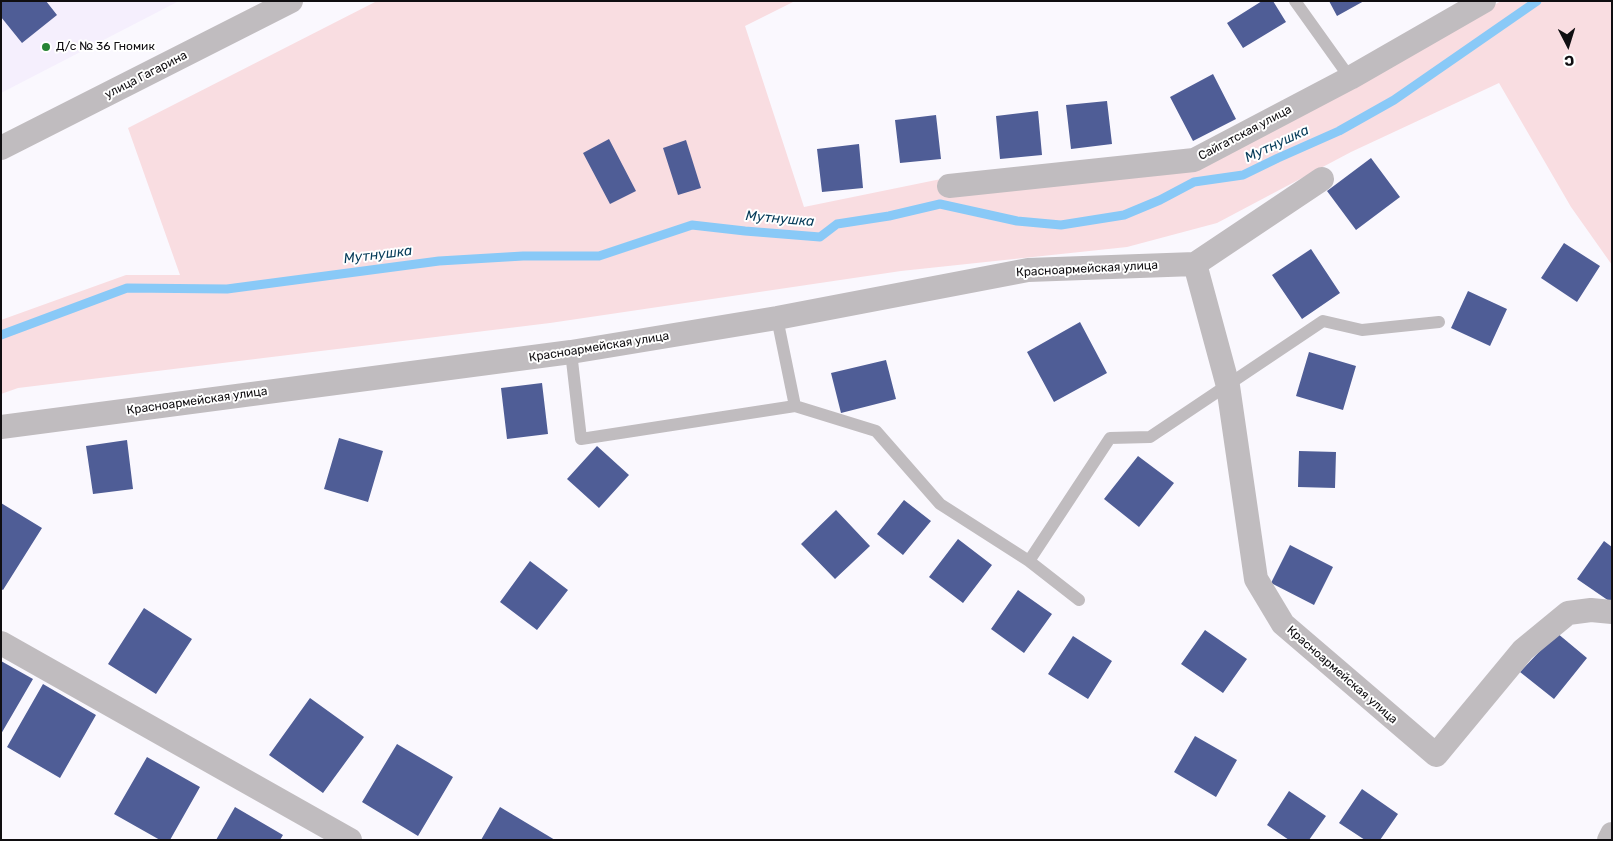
<!DOCTYPE html>
<meta charset="utf-8">
<style>
body{margin:0}
#map{position:relative;width:1613px;height:841px;overflow:hidden;background:#faf8fe;font-family:Rubik,sans-serif}
canvas{display:block}
.frame{position:absolute;inset:0;border:2px solid #100e11;pointer-events:none}
.north{position:absolute;left:1543px;top:20px;width:50px;height:50px;-webkit-text-stroke:4px #fff;paint-order:stroke;rotate:175deg;font-size:14px;font-weight:700;line-height:20px;text-align:center;color:#100e11}
.north::after{content:'';display:block;margin:auto;width:18px;height:22px;background:#100e11;clip-path:polygon(50% 0,100% 100%,50% 72%,0 100%)}
</style>
<div id="map">
<canvas width="1613" height="841"></canvas>
<div class="frame"></div>
<div class="north">С</div>
</div>
<script>
const ctx = document.querySelector('canvas').getContext('2d');
ctx.lineJoin = 'round';
function paint(path, color) {
  ctx.fillStyle = color;
  ctx.fill(path, 'evenodd');
}
function stroke(path, color, width, dash) {
  ctx.strokeStyle = color;
  ctx.lineWidth = width;
  ctx.lineCap = dash ? 'butt' : 'round';
  ctx.setLineDash(dash || []);
  ctx.stroke(path);
}
function write(font, color, halo, rows, align = 'center') {
  ctx.font = font + ' Rubik,sans-serif';
  ctx.lineWidth = 4;
  ctx.setLineDash([]);
  ctx.textBaseline = 'middle';
  ctx.strokeStyle = halo;
  ctx.fillStyle = color;
  for (const [text, x, y, turn = 0] of rows) {
    ctx.save();
    ctx.translate(x, y);
    ctx.rotate((+turn || 0) * Math.PI / 180);
    ctx.textAlign = isNaN(turn) ? turn : align;
    if (halo) ctx.strokeText(text, 0, 0);
    ctx.fillText(text, 0, 0);
    ctx.restore();
  }
}
paint(new Path2D(`
 M 1,1 L 179,1 L 1,93 Z`), '#f5effd');
paint(new Path2D(`
 M 377,1 L 795,1 L 745,26 L 804,207 L 941,179 L 1197,168 L 1368,79 L 1501,1 L 1612,1 L 1612,265 L 1571,207 L 1499,83 L 1351,152 L 1217,223 L 1127,247 L 901,271 L 550,323 L 18,388 L 1,394 L 1,320 L 126,275 L 180,275 L 128,128 Z`), '#f9dde1');
stroke(new Path2D(`
 M 1,335 L 127,288 L 227,289 L 439,261 L 523,256 L 599,256 L 692,225 L 745,231 L 820,237 L 837,224 L 889,216 L 940,204 L 1017,221 L 1061,225 L 1124,215 L 1160,200 L 1194,182 L 1243,175 L 1278,158 L 1339,131 L 1394,100 L 1537,1`), '#89c9f7', 9);
paint(new Path2D(`
 M 1,1 L 46,1 L 57,15 L 22,43 L 1,17 Z
 M 1262,1 L 1273,1 L 1286,22 L 1243,48 L 1227,23 Z
 M 1329,1 L 1364,1 L 1337,16 Z
 M 1213,74 L 1236,119 L 1193,141 L 1170,97 Z
 M 1107,101 L 1112,144 L 1071,149 L 1066,105 Z
 M 1038,111 L 1042,155 L 1000,159 L 996,116 Z
 M 936,115 L 941,159 L 900,163 L 895,120 Z
 M 609,139 L 636,191 L 610,204 L 583,153 Z
 M 686,140 L 701,188 L 678,195 L 663,148 Z
 M 859,144 L 863,188 L 822,192 L 817,149 Z
 M 1371,158 L 1400,197 L 1356,230 L 1327,191 Z
 M 1564,243 L 1600,266 L 1577,302 L 1541,278 Z
 M 1311,249 L 1340,293 L 1302,319 L 1272,275 Z
 M 1468,291 L 1507,309 L 1490,346 L 1451,328 Z
 M 1080,322 L 1107,373 L 1054,402 L 1027,352 Z
 M 1309,352 L 1356,366 L 1343,410 L 1296,396 Z
 M 886,360 L 896,399 L 841,413 L 831,373 Z
 M 542,383 L 548,434 L 507,439 L 501,388 Z
 M 339,438 L 383,451 L 368,502 L 324,489 Z
 M 127,440 L 133,489 L 93,494 L 86,446 Z
 M 597,446 L 629,475 L 599,508 L 567,479 Z
 M 1299,451 L 1336,452 L 1335,488 L 1298,487 Z
 M 1138,456 L 1174,483 L 1139,527 L 1104,499 Z
 M 904,500 L 931,521 L 903,555 L 877,534 Z
 M 1,503 L 42,528 L 3,590 L 1,589 Z
 M 836,510 L 870,546 L 835,579 L 801,544 Z
 M 958,539 L 992,565 L 963,603 L 929,577 Z
 M 1604,541 L 1612,547 L 1612,603 L 1577,579 Z
 M 1290,545 L 1333,567 L 1314,605 L 1271,583 Z
 M 530,561 L 568,590 L 537,630 L 500,602 Z
 M 1018,590 L 1052,614 L 1024,653 L 991,629 Z
 M 144,608 L 192,639 L 156,694 L 108,664 Z
 M 1205,630 L 1247,659 L 1223,693 L 1181,664 Z
 M 1557,633 L 1587,658 L 1554,699 L 1520,672 Z
 M 1073,636 L 1112,661 L 1088,699 L 1048,674 Z
 M 1,661 L 33,679 L 1,734 Z
 M 43,684 L 96,715 L 60,778 L 7,747 Z
 M 310,698 L 364,737 L 323,793 L 269,755 Z
 M 1195,736 L 1237,760 L 1216,797 L 1174,772 Z
 M 397,744 L 453,777 L 418,836 L 362,802 Z
 M 147,757 L 200,787 L 170,840 L 160,840 L 114,814 Z
 M 1362,789 L 1398,814 L 1380,840 L 1365,840 L 1339,823 Z
 M 1289,791 L 1326,816 L 1309,840 L 1289,840 L 1267,825 Z
 M 235,807 L 283,835 L 280,840 L 216,840 Z
 M 500,807 L 555,840 L 481,840 Z`), '#4f5d96');
stroke(new Path2D(`
 M 1295,1 L 1350,78
 M 777,318 L 795,406
 M 571,352 L 581,439 L 795,406 L 876,431 L 940,504 L 1029,561 L 1079,600
 M 1029,561 L 1110,438 L 1150,437 L 1323,321 L 1362,330 L 1439,322`), '#c0bcbf', 12);
stroke(new Path2D(`
 M 1,148 L 291,1
 M 949,186 L 1194,160 L 1350,78 L 1484,1
 M 1195,264 L 1228,386 L 1256,579 L 1283,624 L 1436,755 L 1523,650 L 1568,613 L 1591,610 L 1612,612
 M 1,427 L 571,352 L 777,318 L 1028,270 L 1195,264 L 1322,179
 M 1,643 L 350,840
 M 1609,840 L 1612,834`), '#c0bcbf', 24);
for (const [x, y, r, color] of [
 [46,47,5,"#278435"]
]) {
  const dot = new Path2D();
  dot.arc(x, y, r, 0, 2 * Math.PI);
  ctx.fillStyle = color;
  ctx.fill(dot);
  stroke(dot, '#fff', 2);
}
write('12px', '#100e11', '#fff', [
 ["Д/с № 36 Гномик",56,47]
], 'left');
write('12px', '#100e11', '#fff', [
 ["улица Гагарина",146,75,-27],
 ["Сайгатская улица",1245,133,-28],
 ["Красноармейская улица",1087,269,-3],
 ["Красноармейская улица",599,347,-9],
 ["Красноармейская улица",197,401,-8],
 ["Красноармейская улица",1342,675,41]
]);
write('italic 14px', '#063b59', '#fff', [
 ["Мутнушка",1277,144,-25],
 ["Мутнушка",780,219,5],
 ["Мутнушка",378,255,-7]
]);
</script>
